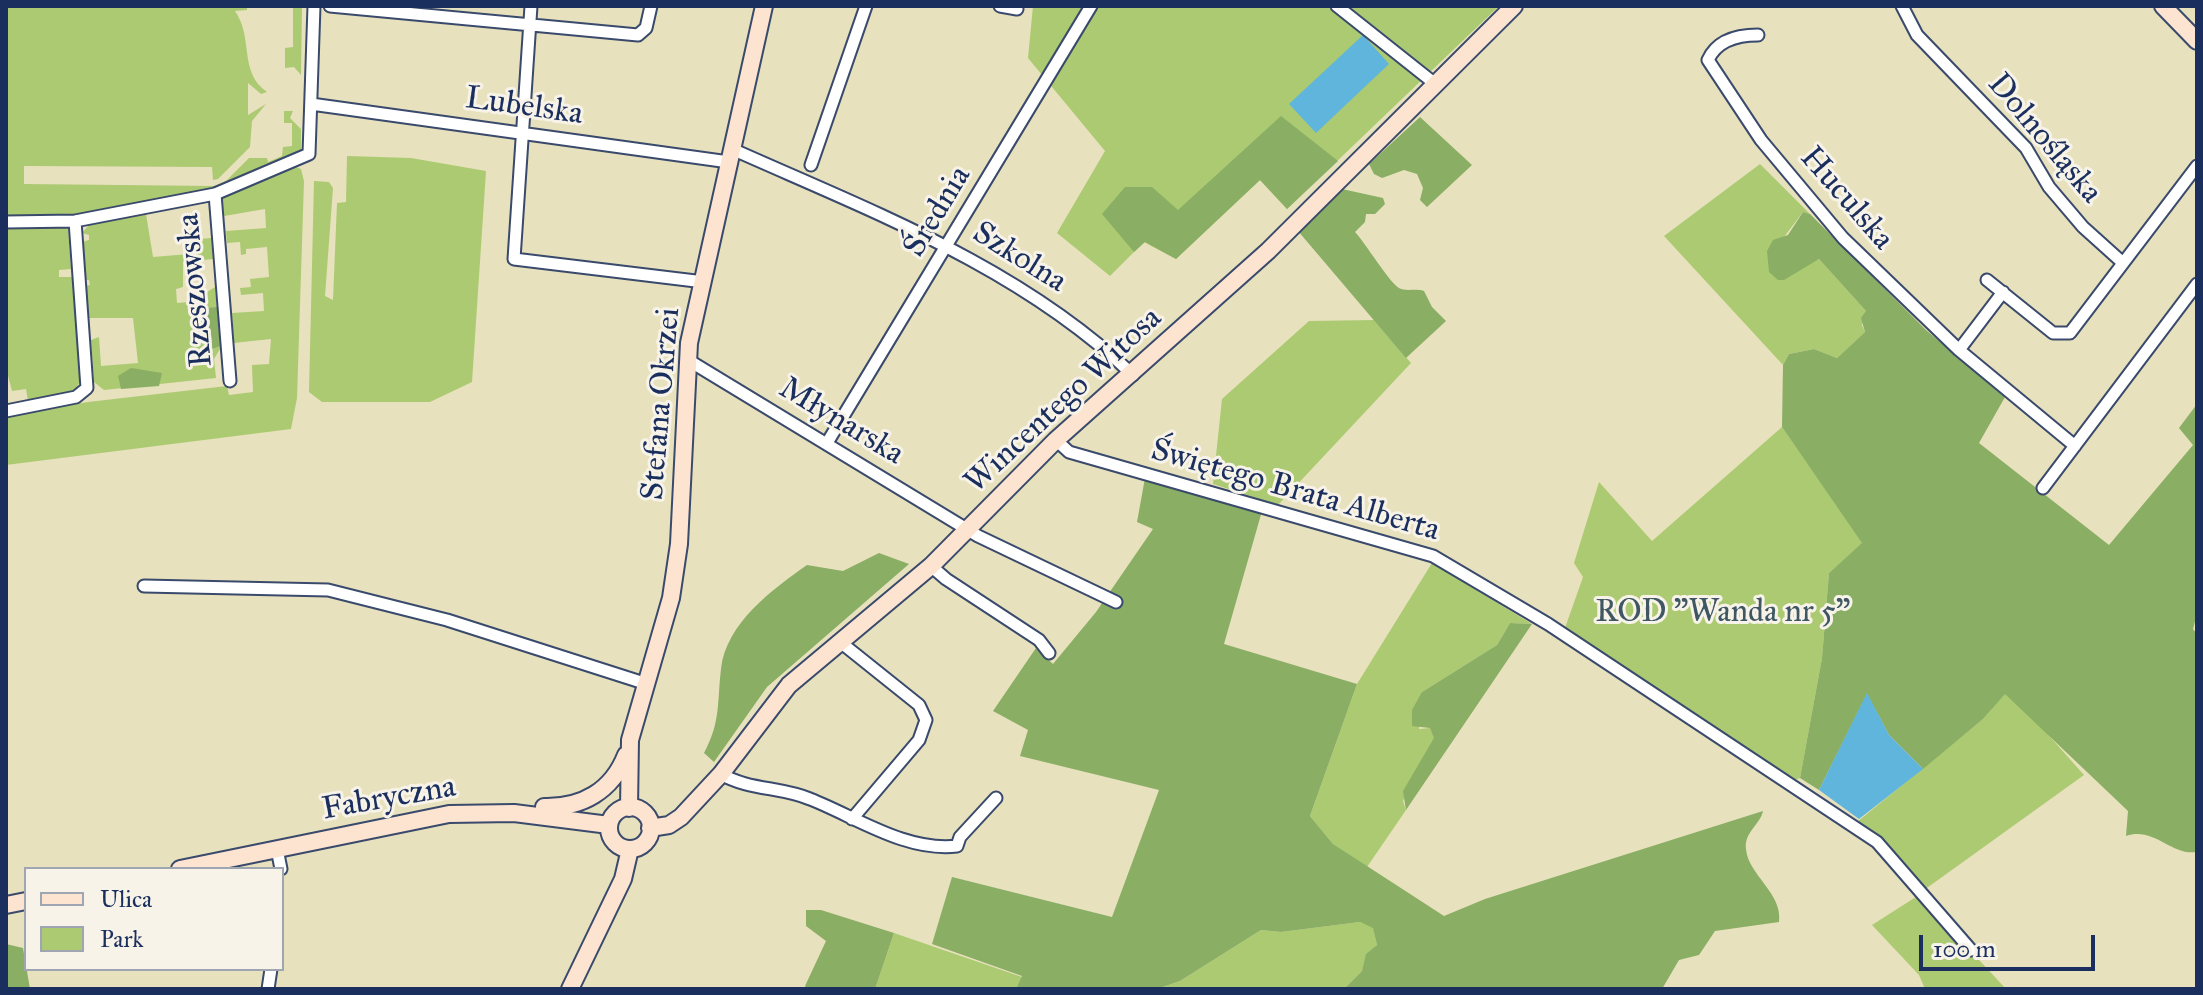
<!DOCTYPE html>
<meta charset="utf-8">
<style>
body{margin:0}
#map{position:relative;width:2203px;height:995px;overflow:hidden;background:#e8e1bd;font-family:"IM FELL Great Primer",serif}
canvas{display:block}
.frame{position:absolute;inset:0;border:8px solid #1b2f5e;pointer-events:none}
.legend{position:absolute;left:24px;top:867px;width:260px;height:104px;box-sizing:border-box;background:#f7f3e8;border:2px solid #9fa5b1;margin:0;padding:10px 14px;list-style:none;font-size:24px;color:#1b2f5e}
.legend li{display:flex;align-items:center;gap:16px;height:40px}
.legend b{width:40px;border:2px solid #9fa5b1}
.scale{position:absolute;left:1919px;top:935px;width:176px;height:36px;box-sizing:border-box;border:4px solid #1b2f5e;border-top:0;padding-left:10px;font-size:24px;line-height:28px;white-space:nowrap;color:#1b2f5e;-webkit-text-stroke:6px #f7f3e8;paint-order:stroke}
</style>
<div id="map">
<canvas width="2203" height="995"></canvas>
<div class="frame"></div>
<ul class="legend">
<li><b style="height:10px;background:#fde4d0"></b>Ulica</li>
<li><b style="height:22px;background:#acca72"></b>Park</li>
</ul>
<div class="scale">100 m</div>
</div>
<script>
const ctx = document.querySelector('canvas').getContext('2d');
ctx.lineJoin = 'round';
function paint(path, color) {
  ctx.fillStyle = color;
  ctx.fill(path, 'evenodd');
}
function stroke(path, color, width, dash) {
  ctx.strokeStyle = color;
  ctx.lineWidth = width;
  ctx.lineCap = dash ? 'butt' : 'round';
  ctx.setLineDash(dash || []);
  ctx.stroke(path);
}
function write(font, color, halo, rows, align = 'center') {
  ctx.font = font + ' "IM FELL Great Primer",serif';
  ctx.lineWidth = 6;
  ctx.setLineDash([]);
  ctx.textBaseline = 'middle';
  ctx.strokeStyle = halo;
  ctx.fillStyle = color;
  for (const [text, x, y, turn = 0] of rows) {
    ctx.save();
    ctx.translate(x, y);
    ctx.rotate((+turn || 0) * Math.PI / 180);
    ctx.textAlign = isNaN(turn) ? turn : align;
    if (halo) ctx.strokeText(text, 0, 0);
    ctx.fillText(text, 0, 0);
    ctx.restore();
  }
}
paint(new Path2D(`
 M 6,6 L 247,6 L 247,10 L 235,11 C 254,38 238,72 267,92 L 261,94 L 248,83 L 248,115 L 266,104 L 252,121 L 250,147 L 218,179 L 213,180 L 212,167 L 24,166 L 24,184 L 214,186 L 226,181 L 249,158 L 267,158 L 268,162 L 282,156 L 283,147 L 292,146 L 292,123 L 284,123 L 284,111 L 293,111 L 290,118 L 301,129 L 301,151 L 213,190 L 82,215 L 6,217 Z
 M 293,6 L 302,6 L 301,75 L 294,67 L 285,68 L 285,48 L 293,47 Z
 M 1033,6 L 1495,6 L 1497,8 L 1287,209 L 1260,180 L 1176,259 L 1144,242 L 1110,276 L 1057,233 L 1105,151 L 1028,58 Z
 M 347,156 L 411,158 L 486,171 L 472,382 L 430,402 L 322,402 L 309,392 L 314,181 L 329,182 L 333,188 L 325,296 L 333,300 L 337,203 L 346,202 Z
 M 1760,164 L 1810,214 L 1803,212 L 1784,237 L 1808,264 L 1819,259 L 1866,311 L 1862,325 L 1865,332 L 1837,358 L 1814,349 L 1789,354 L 1783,365 L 1664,236 Z
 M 293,166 L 301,169 L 304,181 L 297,398 L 291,429 L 6,465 L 6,416 L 88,402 L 227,386 L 229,395 L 253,392 L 252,365 L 269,364 L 271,339 L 234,343 L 232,313 L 264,311 L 263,293 L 241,295 L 240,288 L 251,287 L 250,279 L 269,277 L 267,247 L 246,249 L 246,254 L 241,255 L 240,242 L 227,243 L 226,231 L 266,228 L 265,209 L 224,216 L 219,202 L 226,194 Z
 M 146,214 L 153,257 L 201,253 L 200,239 L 211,238 L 213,259 L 183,262 L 183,287 L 176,289 L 177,303 L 202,301 L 204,309 L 207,308 L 207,292 L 215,287 L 220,349 L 214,359 L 216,378 L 104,390 L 94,382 L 91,340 L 99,337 L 101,366 L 138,363 L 133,318 L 86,318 L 85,286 L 90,285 L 89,280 L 84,280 L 82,242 L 89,240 L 89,235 L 82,233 L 90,224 Z
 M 6,227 L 68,228 L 71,269 L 59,270 L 59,277 L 73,277 L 80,382 L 74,392 L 28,401 L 26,389 L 12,391 L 6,368 Z
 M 1374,320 L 1411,363 L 1278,505 L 1213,484 L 1222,399 L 1309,321 Z
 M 1782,427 L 1863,543 L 1829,573 L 1822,658 L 1800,778 L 1795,780 L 1565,628 L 1583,577 L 1574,563 L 1599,482 L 1652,541 Z
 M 1432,563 L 1532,624 L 1510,623 L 1497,645 L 1422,692 L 1419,729 L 1430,728 L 1435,738 L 1403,801 L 1406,810 L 1367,867 L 1333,844 L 1310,816 L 1357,684 Z
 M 2005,693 L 2036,721 L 2084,775 L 1924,890 L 1885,844 L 1857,822 L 1983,719 Z
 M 1919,895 L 2006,989 L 1925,989 L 1919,975 L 1872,925 Z
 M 1360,922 L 1373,927 L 1377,945 L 1367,954 L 1362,971 L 1344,989 L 1157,989 L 1180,981 L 1261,930 L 1281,932 Z
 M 894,933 L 1022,977 L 1016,989 L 875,989 Z`), '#acca72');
paint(new Path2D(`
 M 1281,116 L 1338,161 L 1287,209 L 1260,180 L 1176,259 L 1145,242 L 1134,252 L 1102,214 L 1125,187 L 1152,187 L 1178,210 Z
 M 1420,117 L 1472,165 L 1427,207 L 1420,200 L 1423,188 L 1417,174 L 1404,170 L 1382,178 L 1374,174 L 1369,164 Z
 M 1342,189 L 1383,198 L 1385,204 L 1375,214 L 1366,214 L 1365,222 L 1355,232 C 1366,244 1389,282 1399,288 C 1406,292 1415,288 1424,291 L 1432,307 L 1446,321 L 1406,358 L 1298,231 Z
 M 1803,212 L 1810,214 L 1926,330 L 2005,397 L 1979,443 L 2109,545 L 2193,445 L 2179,428 L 2197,404 L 2197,614 L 2193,629 L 2197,634 L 2197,852 C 2171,856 2154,826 2126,836 L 2128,811 L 2005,694 L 1983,719 L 1923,769 L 1889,735 L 1867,694 L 1819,790 L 1800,778 L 1822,658 L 1829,573 L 1862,543 L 1782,427 L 1783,365 L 1789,354 L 1814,349 L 1837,358 L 1865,332 L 1861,318 L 1866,311 L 1819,259 L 1784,280 L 1778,280 L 1769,272 L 1767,251 L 1773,240 L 1788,235 Z
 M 217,307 L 220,346 L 212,349 L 203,341 L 205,329 L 198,319 L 197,309 Z
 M 131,368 L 162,373 L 159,386 L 121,389 L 118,376 Z
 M 1145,478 L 1262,511 L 1224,644 L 1357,684 L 1310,816 L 1333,844 L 1444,916 L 1485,899 L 1763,811 C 1760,825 1744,832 1746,849 C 1748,875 1783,893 1779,922 L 1715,931 L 1699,955 L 1679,960 L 1662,989 L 1344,989 L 1362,971 L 1366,954 L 1377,945 L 1373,928 L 1360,922 L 1281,932 L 1261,930 L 1180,981 L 1157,989 L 1016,989 L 1022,976 L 932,944 L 952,877 L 1112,917 L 1159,790 L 1020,756 L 1028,730 L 993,711 L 1036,648 L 1053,664 L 1096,612 L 1153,529 L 1137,522 Z
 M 879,553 L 909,564 L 767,687 L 714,762 L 704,753 C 721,721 717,703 721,669 C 726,623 773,589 807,565 L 843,571 Z
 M 1510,623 L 1532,624 L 1406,810 L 1403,791 L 1434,738 L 1430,728 L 1412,726 L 1412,710 L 1422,692 L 1497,645 Z
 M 806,910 L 821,910 L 894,933 L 875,989 L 807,989 L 805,986 L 826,941 L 806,926 Z
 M 6,944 L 23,948 L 30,989 L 6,989 Z`), '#89ae64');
paint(new Path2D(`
 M 1363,35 L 1389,64 L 1316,133 L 1289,104 Z
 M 1867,693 L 1889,735 L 1923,769 L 1859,819 L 1819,790 Z`), '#5fb5dc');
const street = new Path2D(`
 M 330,6 L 638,35 L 646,28 L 651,6
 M 531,6 L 514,259 L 704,282
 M 1000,6 L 1017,9
 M 1337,6 L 1434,83
 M 1902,6 L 1917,35 L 2026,148 L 2049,187 L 2083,227 L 2123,263
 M 1758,35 C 1738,35 1717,40 1708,60 L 1761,140 L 1843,238 L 1959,350 L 2075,446
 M 311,104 L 729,162
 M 732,149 C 873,212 1020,267 1133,375
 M 811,165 L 866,6
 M 215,194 L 230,381
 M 6,222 L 75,221 L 215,194 L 309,154 L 314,6
 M 1987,280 L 2053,333 L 2070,333 L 2197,166
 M 1959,350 L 2003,292
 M 688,360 L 978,536 L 1116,602
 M 6,411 L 76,397 L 87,388 L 75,221
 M 1056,440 L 1069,452 L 1433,556 L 1548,624 L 1877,842 L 1971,950
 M 827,443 L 1091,6
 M 2043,488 L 2197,284
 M 931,566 L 946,579 L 1039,640 L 1049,653
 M 144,586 L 328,590 L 447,620 L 644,683
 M 839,641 L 919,705 L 926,720 L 919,740 L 852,819
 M 721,774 C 748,790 782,787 810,799 C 856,817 906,852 957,846 L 960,837 L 996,798
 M 277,849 L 281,869
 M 268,989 L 271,969`);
const secondary = new Path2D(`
 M 2163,6 L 2197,41
 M 544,807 C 582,808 612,791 626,755
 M609 828a21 21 0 1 1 42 0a21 21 0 1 1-42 0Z
 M 629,808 L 630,740 L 671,598 L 679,544 L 689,343 L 764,6
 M 650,828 L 669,825 L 681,817 L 721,774 L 789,685 L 931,566 L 1056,440 L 1268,251 L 1514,6
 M 180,869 L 449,814 L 514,813 L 609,825
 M 6,905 L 26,901
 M 570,989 L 623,879 L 630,849`);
stroke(street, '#3a4a6c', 15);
stroke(secondary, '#3a4a6c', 20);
stroke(street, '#fff', 11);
stroke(secondary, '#fde4d0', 16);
write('32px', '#1b2f5e', '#f7f3e8', [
 ["Lubelska",524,107,8],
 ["Dolnośląska",2044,139,50],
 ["Huculska",1846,199,49],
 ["Średnia",938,212,-59],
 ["Szkolna",1019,258,32],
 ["Rzeszowska",196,290,-95],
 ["Wincentego Witosa",1064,401,-43],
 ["Stefana Okrzei",662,404,-85],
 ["Młynarska",841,422,31],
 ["Świętego Brata Alberta",1295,491,16],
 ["Fabryczna",389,799,-10]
]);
write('32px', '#3f5663', '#f7f3e8', [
 ["ROD \"Wanda nr 5\"",1723,613]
]);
</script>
